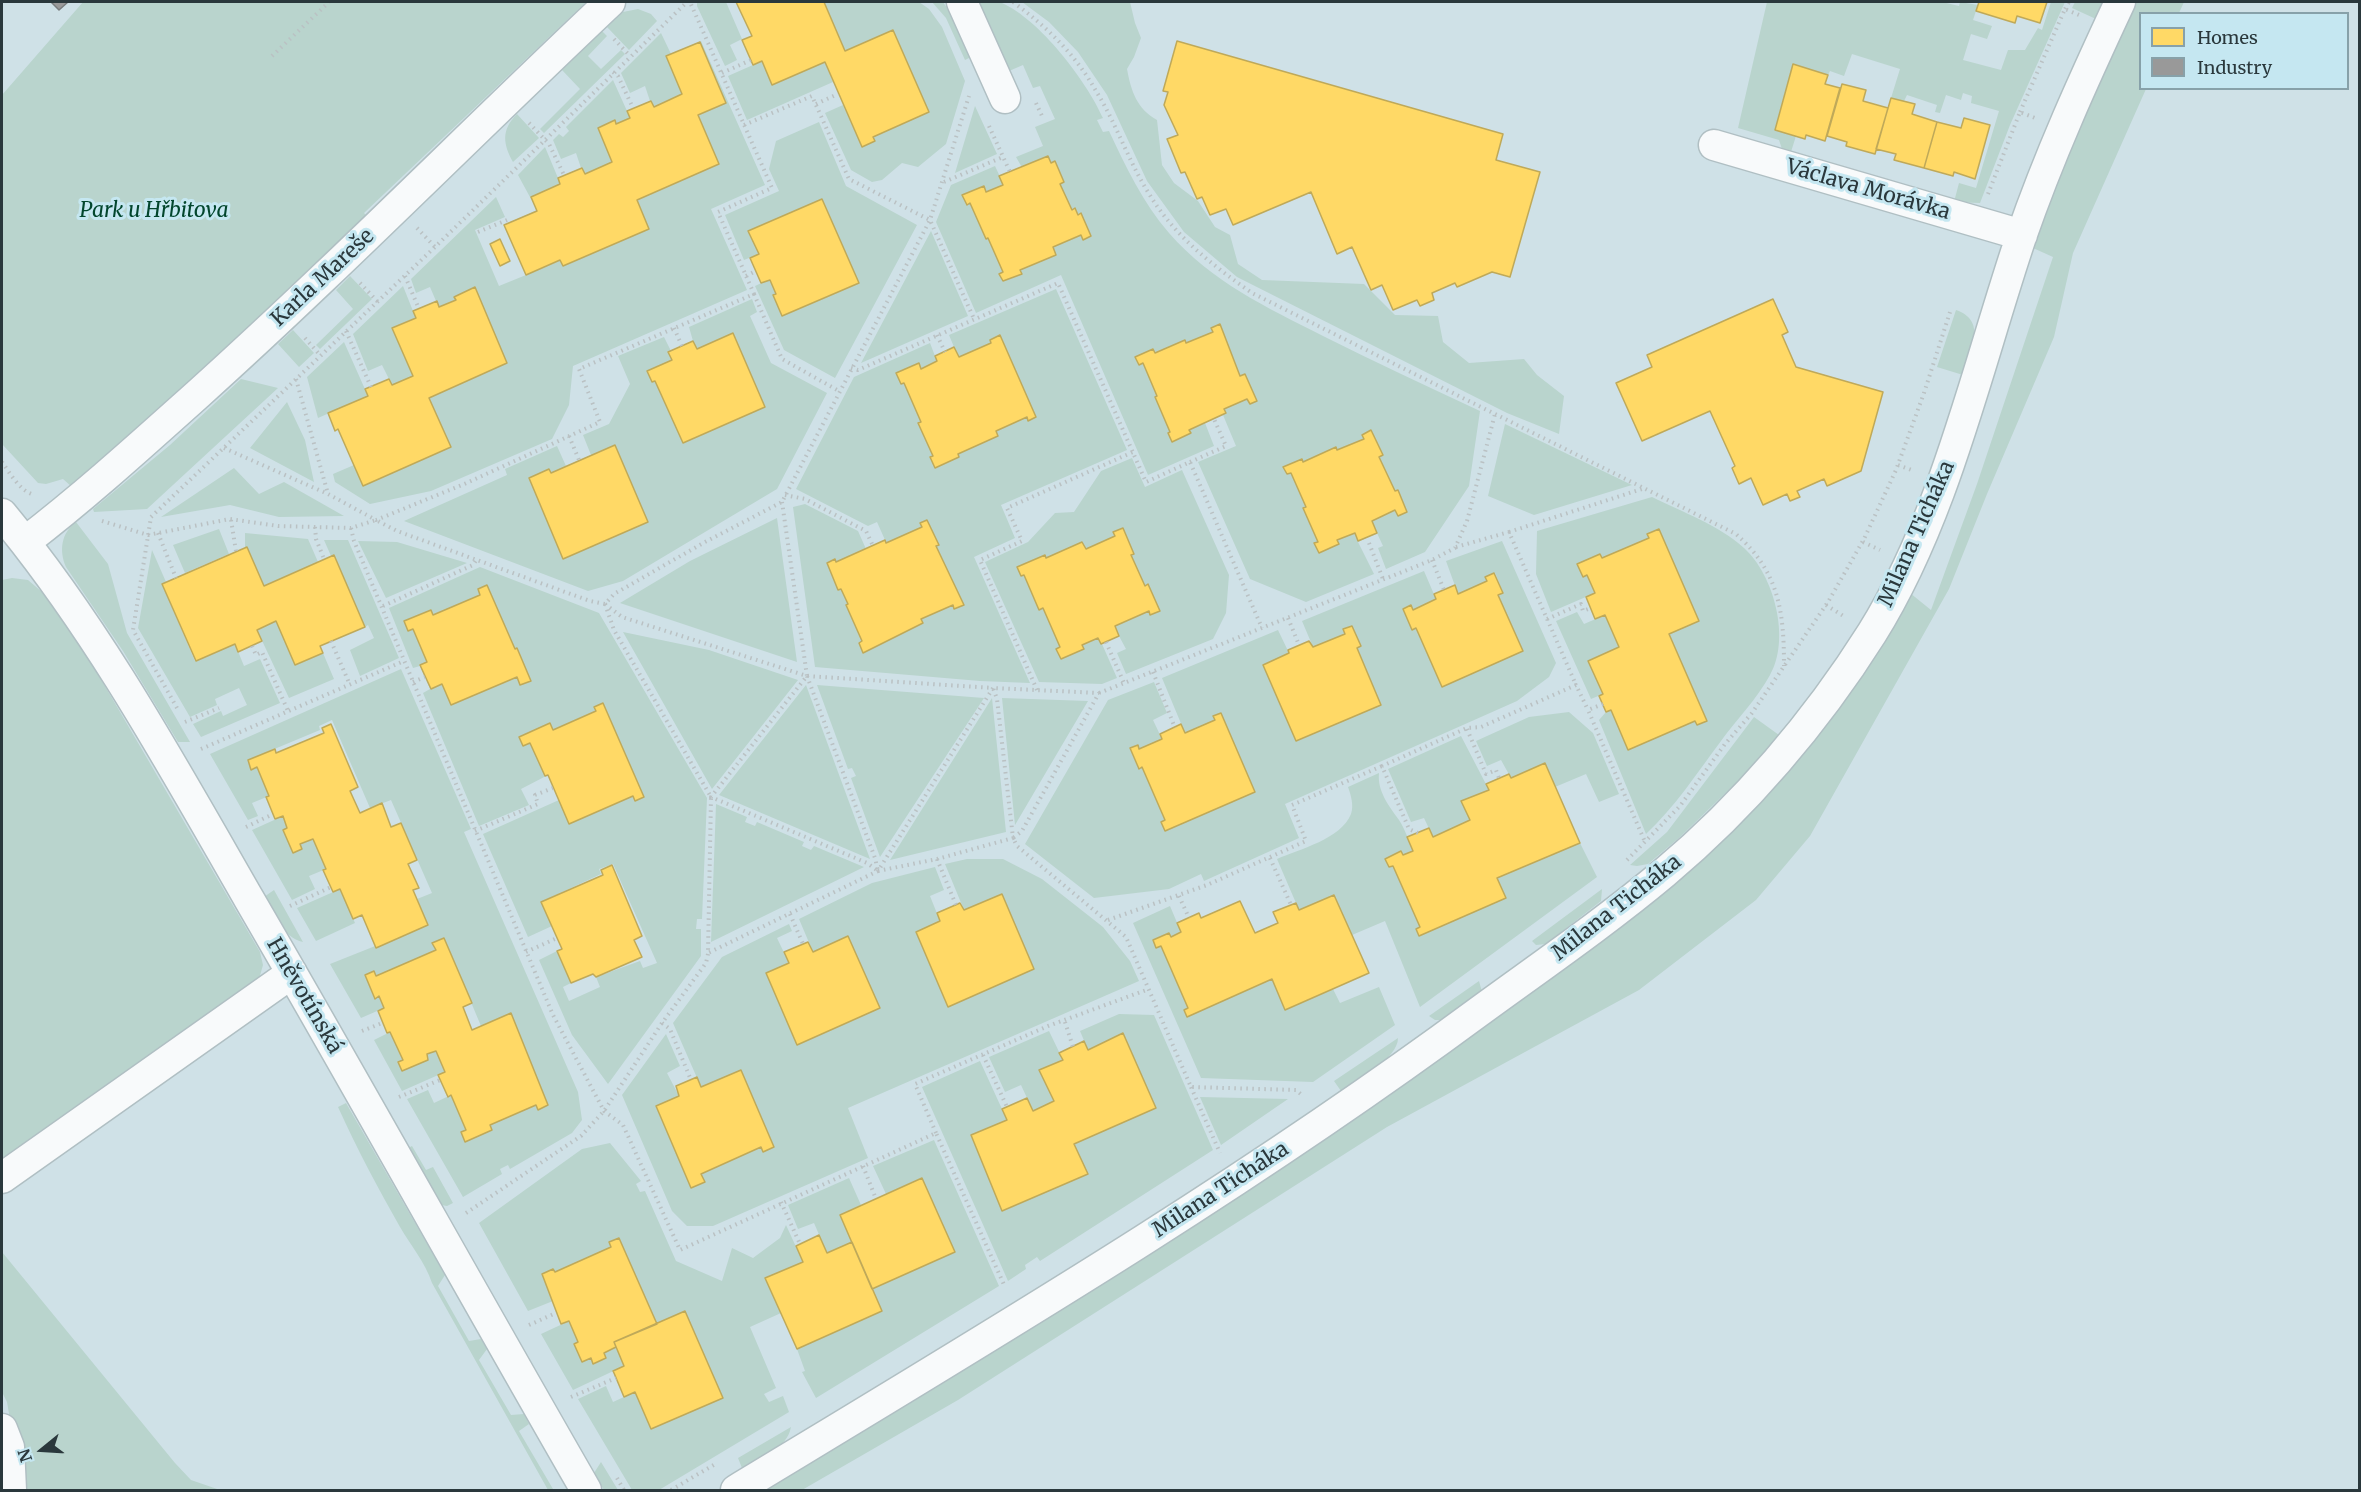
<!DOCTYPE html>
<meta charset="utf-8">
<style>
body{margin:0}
#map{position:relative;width:2361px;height:1492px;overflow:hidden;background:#cfe1e7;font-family:Merriweather,serif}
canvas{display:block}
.frame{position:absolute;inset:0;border:3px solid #2a383c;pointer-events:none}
.legend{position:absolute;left:2139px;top:12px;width:210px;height:78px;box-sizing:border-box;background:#c5e7f1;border:2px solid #87a1a9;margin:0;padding:8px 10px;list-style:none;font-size:18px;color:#2a383c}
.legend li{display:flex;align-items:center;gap:12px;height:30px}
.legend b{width:30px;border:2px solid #87a1a9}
.north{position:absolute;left:12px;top:1420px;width:60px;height:60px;-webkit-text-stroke:4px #c5e7f1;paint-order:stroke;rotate:252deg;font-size:16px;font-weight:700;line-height:24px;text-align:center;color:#2a383c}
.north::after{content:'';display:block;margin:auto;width:21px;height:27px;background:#2a383c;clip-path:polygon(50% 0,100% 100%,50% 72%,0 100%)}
</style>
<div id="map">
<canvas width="2361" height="1492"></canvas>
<div class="frame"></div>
<ul class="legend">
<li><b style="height:16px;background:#ffd966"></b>Homes</li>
<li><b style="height:16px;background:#999"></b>Industry</li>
</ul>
<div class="north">N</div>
</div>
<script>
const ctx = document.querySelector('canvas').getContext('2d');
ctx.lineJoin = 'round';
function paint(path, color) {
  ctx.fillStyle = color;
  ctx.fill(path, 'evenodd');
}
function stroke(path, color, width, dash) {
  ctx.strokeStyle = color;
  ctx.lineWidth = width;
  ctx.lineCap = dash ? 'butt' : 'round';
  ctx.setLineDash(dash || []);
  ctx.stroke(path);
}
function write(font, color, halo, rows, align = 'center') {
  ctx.font = font + ' Merriweather,serif';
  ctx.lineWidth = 6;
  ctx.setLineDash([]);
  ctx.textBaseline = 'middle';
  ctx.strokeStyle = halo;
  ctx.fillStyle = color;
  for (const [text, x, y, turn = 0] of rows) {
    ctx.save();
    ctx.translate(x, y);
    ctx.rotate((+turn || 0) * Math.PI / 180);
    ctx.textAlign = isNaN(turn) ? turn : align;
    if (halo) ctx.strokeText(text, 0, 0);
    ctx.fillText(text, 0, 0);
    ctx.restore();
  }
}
paint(new Path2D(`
 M 83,2 L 586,2 L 364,213 L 369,218 L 268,313 L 72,487 L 63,479 L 46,484 L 38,483 L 2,444 L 2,95 Z
 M 697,2 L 726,2 L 742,39 L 730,45 L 737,60 L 725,66 L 697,6 Z
 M 824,2 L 919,2 L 929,9 L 942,27 L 965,81 L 946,144 L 918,167 L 902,163 L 882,180 L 872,182 L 851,170 L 825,113 L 843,105 L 862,147 L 874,141 L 873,137 L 929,112 L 893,30 L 845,51 Z
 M 932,2 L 943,2 L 955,20 L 971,57 L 965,60 L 946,18 Z
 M 979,2 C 986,2 995,0 1002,3 C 1040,20 1086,80 1103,118 L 1097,120 L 1103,132 L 1109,131 C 1126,167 1143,203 1169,233 C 1212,282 1266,307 1323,336 C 1375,362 1427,386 1480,411 L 1469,486 L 1425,552 L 1386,569 L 1378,548 L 1383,546 L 1377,533 L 1358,542 L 1374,574 L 1306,602 L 1250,579 L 1198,462 L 1236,446 L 1223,415 L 1205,423 L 1214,446 L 1148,475 L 1061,275 L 976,313 L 936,222 L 951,185 L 995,166 L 1002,181 L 1024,171 L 1016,157 L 1043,146 L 1035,127 L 1055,119 L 1040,86 L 1033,88 L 1023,65 L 1009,71 Z
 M 1022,2 L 1130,2 L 1135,23 L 1141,38 L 1134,57 L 1127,69 C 1131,91 1137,109 1157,120 L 1162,165 L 1174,183 L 1198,201 L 1215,227 L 1230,235 L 1238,264 L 1262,280 L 1364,284 L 1395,315 L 1438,316 L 1443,342 L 1469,363 L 1524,359 L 1537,375 L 1564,396 L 1559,434 L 1507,413 L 1237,277 L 1184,232 L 1147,181 L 1107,95 L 1078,52 L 1049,22 Z
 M 1767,2 L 1942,2 L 1959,6 L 1960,2 L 1978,5 L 1973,20 L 1992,26 L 1987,39 L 1971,34 L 1963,60 L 2001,70 L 2008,50 L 2025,50 L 2038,28 L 2042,30 L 2051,2 L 2065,2 L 2010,125 L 1980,203 L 1954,202 L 1959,183 L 1976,188 L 1999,111 L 1971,103 L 1972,96 L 1963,93 L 1961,100 L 1946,95 L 1940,113 L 1935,112 L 1937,105 L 1907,95 L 1904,101 L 1891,98 L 1900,69 L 1852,54 L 1844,76 L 1830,71 L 1828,75 L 1793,65 L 1775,129 L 1796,136 L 1790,155 L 1783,152 L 1779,140 L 1738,128 Z
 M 2075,2 L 2104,2 L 2096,19 L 2072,8 Z
 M 2136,2 L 2184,2 L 2179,13 L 2140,14 L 2140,88 L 2146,89 L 2073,253 L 2054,337 L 1987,494 L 1949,589 L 1810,836 L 1756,900 L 1639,990 L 1387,1127 L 958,1400 L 802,1490 L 763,1490 C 1051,1317 1339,1143 1605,937 L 1910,593 L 1931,610 L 1977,484 L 2053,257 L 2033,248 L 2036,235 L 2073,139 Z
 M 638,9 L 651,14 L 657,21 L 629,50 L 607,27 L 623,12 Z
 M 602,31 L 607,36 L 588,56 L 601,69 L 621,50 L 625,54 L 544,133 L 540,129 L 580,89 L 562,70 Z
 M 661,33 L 671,54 L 701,41 L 765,185 L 711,209 L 747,290 L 573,366 L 569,405 L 552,439 L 431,491 L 370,504 L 335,482 L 333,474 L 354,465 L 429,398 L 475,288 L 455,297 L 456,300 L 392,328 L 413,376 L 392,385 L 382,365 L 368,371 L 353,334 L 403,286 L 413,311 L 436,301 L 430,287 L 416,293 L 411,279 L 496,197 L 505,217 L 475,230 L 499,286 L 526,275 L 504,225 L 537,210 L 518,175 L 545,147 L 558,178 L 581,168 L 576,153 L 561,159 L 553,140 L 559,134 L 563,137 L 569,131 L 566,127 L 613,80 L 627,111 L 650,101 L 645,86 L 630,93 L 621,73 Z
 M 762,61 L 825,62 L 833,82 L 747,120 L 728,76 Z
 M 975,106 L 997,154 L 955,173 Z
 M 517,114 L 539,138 L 513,162 C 503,144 501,130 517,114 Z
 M 819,122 L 846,186 L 917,225 L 835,378 L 784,350 L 755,286 L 770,279 L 759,254 L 744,260 L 725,215 L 779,191 L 769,169 L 776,141 Z
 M 931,231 L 968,316 L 861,363 Z
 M 350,276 L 372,299 L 320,349 L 316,345 L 353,309 L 336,290 Z
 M 1056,289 L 1127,450 L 1001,505 L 1015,538 L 974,557 L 1030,683 L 980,681 L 815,667 L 793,507 L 805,504 L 858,531 L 866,549 L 885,540 L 877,522 L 868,526 L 796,489 L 854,377 L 930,343 L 935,356 L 954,347 L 949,335 Z
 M 752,299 L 757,312 L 750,316 L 771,363 L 827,393 L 777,489 L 623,581 L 588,591 L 404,521 L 507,475 L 505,469 L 557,446 L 566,466 L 591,455 L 583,435 L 609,424 L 630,384 L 618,356 L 664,337 L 671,351 L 693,341 L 689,327 Z
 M 1956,310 C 1988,321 1970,351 1963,375 L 1937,367 Z
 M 293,330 L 314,353 L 299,367 L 278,344 Z
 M 344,342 L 368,396 L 318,418 L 307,377 Z
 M 241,379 L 278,388 L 147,509 L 94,512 L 93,509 L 170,445 Z
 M 287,402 L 305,440 L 314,482 L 250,448 Z
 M 1505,424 L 1632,485 L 1534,515 L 1488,496 Z
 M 1132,458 L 1145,487 L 1182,470 L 1229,575 L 1226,613 L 1213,639 L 1126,674 L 1117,653 L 1126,649 L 1119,636 L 1102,644 L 1117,678 L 1102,684 L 1039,682 L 985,562 L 1028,542 L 1055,513 L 1074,512 L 1101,471 Z
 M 234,468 L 259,494 L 284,482 L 344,516 L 279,517 L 230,505 L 161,517 Z
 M 1652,497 C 1682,512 1719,525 1744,548 C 1774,575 1791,639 1770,675 C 1757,699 1737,719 1721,741 C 1697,773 1675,807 1646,834 L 1599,720 L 1606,712 L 1611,710 L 1695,721 L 1697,725 L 1707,721 L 1669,634 L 1699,621 L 1659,529 L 1648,534 L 1649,538 L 1602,558 L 1600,554 L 1577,564 L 1583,577 L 1587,575 L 1595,593 L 1551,612 L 1536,574 L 1537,531 Z
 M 777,518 L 797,662 L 620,603 L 690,561 Z
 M 76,522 L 108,564 L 127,633 L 190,742 L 178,742 L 123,651 L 66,567 C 59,551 61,533 76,522 Z
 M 219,529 L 229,554 L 185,573 L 173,545 Z
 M 245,533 L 308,539 L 318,562 L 264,586 L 247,547 L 245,548 Z
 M 324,540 L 348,540 L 399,658 L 360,676 L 350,650 L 374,638 L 368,625 L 365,627 L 334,555 L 331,556 Z
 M 358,541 L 397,542 L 467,563 L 386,598 Z
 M 1502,541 L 1556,663 L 1549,677 L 1517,701 L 1285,804 L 1299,838 L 1204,881 L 1201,874 L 1169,889 L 1094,898 L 1025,844 L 1108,700 L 1154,682 L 1167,713 L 1153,720 L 1162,739 L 1139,749 L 1138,745 L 1130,748 L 1138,768 L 1142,767 L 1165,820 L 1161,822 L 1165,831 L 1254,792 L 1221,713 L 1213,716 L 1215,720 L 1185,733 L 1162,678 L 1278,630 L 1289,653 L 1263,665 L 1297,741 L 1380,705 L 1357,648 L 1361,646 L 1352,626 L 1344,629 L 1345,634 L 1313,647 L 1302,621 L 1424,571 L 1436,599 L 1413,610 L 1411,605 L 1403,609 L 1412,629 L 1416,628 L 1442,687 L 1523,651 L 1498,595 L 1503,592 L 1495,573 L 1485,577 L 1487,581 L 1458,594 L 1446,561 Z
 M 152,550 L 166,582 L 162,584 L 195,661 L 235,644 L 244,666 L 260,659 L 280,703 L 201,737 L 193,724 L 221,711 L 223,716 L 247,705 L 239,688 L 215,699 L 217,705 L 190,717 L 138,628 Z
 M 480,567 L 599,613 L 707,798 L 702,919 L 697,919 L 696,929 L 701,929 L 701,956 L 608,1084 L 572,1035 L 539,960 L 557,951 L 571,983 L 563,987 L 569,1001 L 600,987 L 596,977 L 640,961 L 643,968 L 657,963 L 613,864 L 599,869 L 601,874 L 541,902 L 552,926 L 528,937 L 483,834 L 559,800 L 548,775 L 521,789 L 529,805 L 479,826 L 423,693 L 430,689 L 420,666 L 413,668 L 389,608 Z
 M 12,578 L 28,580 L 42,592 L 88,657 L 260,952 L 263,965 L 259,979 L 2,1163 L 2,580 Z
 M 1577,612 L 1584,624 L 1605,615 L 1619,647 L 1603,694 L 1591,699 L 1556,621 Z
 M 276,621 L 323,653 L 334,679 L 289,698 L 257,630 Z
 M 623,632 L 709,650 L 798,680 L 712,789 Z
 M 401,669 L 471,829 L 464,832 L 578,1092 L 582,1120 L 572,1133 L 510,1169 L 508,1165 L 500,1169 L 502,1174 L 463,1197 L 407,1099 L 428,1090 L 434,1103 L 451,1095 L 466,1130 L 461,1132 L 465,1142 L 492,1130 L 490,1125 L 536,1105 L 539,1109 L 547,1105 L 511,1014 L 481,1026 L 444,938 L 432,943 L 436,950 L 376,976 L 374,971 L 365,975 L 374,998 L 379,996 L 384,1008 L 361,1018 L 330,964 L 428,925 L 417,899 L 432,893 L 391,800 L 370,808 L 332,720 L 319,726 L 320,730 L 248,760 L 251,770 L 257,767 L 269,796 L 252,803 L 258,816 L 248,820 L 210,754 Z
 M 806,685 L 870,859 L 719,795 Z
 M 817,685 L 984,698 L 880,857 L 851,778 L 856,776 L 852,768 L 848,769 Z
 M 992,698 L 1006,832 L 890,860 Z
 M 1002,698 L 1088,701 L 1015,825 Z
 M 1569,712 L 1593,733 L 1619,794 L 1599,802 L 1586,774 L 1555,787 L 1511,778 L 1501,760 L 1487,766 L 1476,741 L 1529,717 Z
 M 1754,717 L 1779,735 L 1739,780 L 1680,837 L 1648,864 L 1637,866 L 1630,865 L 1667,832 Z
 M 1461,736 L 1489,790 L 1462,801 L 1470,820 L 1433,837 L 1424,818 L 1411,822 L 1388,769 Z
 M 1379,773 C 1377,791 1389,806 1399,820 C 1405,829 1409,841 1413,851 L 1403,855 L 1401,851 L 1385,859 L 1389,867 L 1393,866 L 1420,927 L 1416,929 L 1419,936 L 1505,898 L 1497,878 L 1580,843 L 1597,877 L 1420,1007 L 1385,921 L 1352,935 L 1334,896 L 1299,910 L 1277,859 C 1300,849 1341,839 1351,814 C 1354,806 1351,795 1348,787 Z
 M 716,804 L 747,817 L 745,822 L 755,826 L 757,822 L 804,842 L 802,846 L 811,850 L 814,846 L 864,867 L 711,942 Z
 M 283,816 L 287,828 L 283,830 L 293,853 L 302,849 L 300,844 L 313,839 L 326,869 L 309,876 L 315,889 L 292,900 L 252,830 Z
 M 967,859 L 1003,859 L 1042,879 L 1103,927 L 1130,961 L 1139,981 L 848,1108 L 868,1158 L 713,1226 L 687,1226 L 672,1211 L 622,1095 L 666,1034 L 680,1066 L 667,1073 L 679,1096 L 656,1107 L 691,1188 L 701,1174 L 761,1147 L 763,1152 L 774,1147 L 741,1070 L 701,1087 L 673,1023 L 722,957 L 789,924 L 792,931 L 777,938 L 789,963 L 766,973 L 797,1044 L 879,1008 L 848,936 L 813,952 L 799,919 L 872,883 L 935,867 L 944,890 L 930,896 L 940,921 L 916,932 L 948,1007 L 1034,969 L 1002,894 L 964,910 L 945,864 Z
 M 340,889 L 355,923 L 316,941 L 297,908 Z
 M 1602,889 L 1601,901 L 1546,944 L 1536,945 L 1532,941 Z
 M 274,890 L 303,942 C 283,938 274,913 264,897 Z
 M 1170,906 L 1181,932 L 1171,937 L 1168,933 L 1153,940 L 1156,948 L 1161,946 L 1188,1008 L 1184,1010 L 1187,1017 L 1272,979 L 1285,1010 L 1333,989 L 1340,1003 L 1379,987 L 1395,1025 L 1313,1082 L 1201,1078 L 1133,923 Z
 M 1479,981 L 1482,992 L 1442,1020 L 1435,1020 L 1429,1016 Z
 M 1119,1014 L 1154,1015 L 1213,1150 L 1040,1261 L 1037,1257 L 1025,1265 L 1026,1269 L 1008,1281 L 922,1087 L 980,1061 L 1007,1120 L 971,1136 L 1003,1211 L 1087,1174 L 1074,1144 L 1156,1108 L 1123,1033 L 1088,1050 L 1080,1031 Z
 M 1049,1031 L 1063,1060 L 1039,1070 L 1054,1101 L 1033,1111 L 1021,1085 L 1005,1092 L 989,1057 Z
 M 390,1032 L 403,1060 L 398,1062 L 402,1071 L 428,1060 L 427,1054 L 436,1051 L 445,1072 L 402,1091 L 374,1040 Z
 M 1398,1038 C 1398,1059 1357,1080 1341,1091 L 1334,1081 Z
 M 1200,1097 L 1288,1099 L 1221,1145 Z
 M 346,1103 L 445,1275 L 438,1286 L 469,1341 L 481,1339 L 487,1349 L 479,1360 L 511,1415 L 524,1414 L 529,1424 L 519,1431 L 553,1489 L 568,1490 L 548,1490 L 432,1283 C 425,1262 411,1246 400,1227 C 378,1188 357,1149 338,1107 Z
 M 934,1140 L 999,1286 L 816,1398 L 802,1372 L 805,1371 L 797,1349 L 881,1311 L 872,1289 L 954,1252 L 921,1178 L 886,1194 L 873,1166 Z
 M 610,1143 L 641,1181 L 636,1184 L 640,1192 L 645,1191 L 676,1261 L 722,1281 L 732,1248 L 753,1258 L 780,1238 L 786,1225 L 803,1262 L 766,1278 L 781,1313 L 750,1327 L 776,1388 L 764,1394 L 769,1402 L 783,1396 L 789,1412 L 659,1490 L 632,1490 L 578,1399 L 606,1386 L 613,1402 L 635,1392 L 651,1429 L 722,1398 L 685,1312 L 657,1324 L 619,1238 L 609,1242 L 611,1247 L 555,1272 L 553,1269 L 542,1274 L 553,1301 L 528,1311 L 479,1223 L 582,1149 Z
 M 412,1146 L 426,1170 L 433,1167 L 453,1203 L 447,1206 L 441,1205 L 408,1148 Z
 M 849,1178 L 861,1205 L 840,1215 L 852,1242 L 827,1253 L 814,1223 L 798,1229 L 788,1205 Z
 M 2,1252 L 175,1463 L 191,1480 L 220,1490 L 22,1490 L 7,1402 L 2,1392 Z
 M 569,1321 L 578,1342 L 574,1344 L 582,1362 L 591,1358 L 594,1364 L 606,1358 L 604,1353 L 616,1347 L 624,1366 L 573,1390 L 541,1334 Z
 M 791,1427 C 787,1449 761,1458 742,1468 L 738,1458 Z
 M 601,1462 L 618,1490 L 604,1490 L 594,1473 Z`), '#b9d4cd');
const homes = new Path2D(`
 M 736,2 L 824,2 L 845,51 L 893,30 L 929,112 L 873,137 L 875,141 L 862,147 L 825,62 L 772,85 L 762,61 L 753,65 L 742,40 L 752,36 Z
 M 1979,2 L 2047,2 L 2040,23 L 2017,16 L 2015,23 L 1976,11 Z
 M 1177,41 L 1503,134 L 1496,160 L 1540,172 L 1510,277 L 1492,272 L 1457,287 L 1455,283 L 1432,293 L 1434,300 L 1420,306 L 1417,300 L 1393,310 L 1382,285 L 1371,290 L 1352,247 L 1337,254 L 1311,192 L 1233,225 L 1226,209 L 1210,215 L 1202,197 L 1197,199 L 1185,172 L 1181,173 L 1167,139 L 1178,135 L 1164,105 L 1168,92 L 1163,91 Z
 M 700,42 L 726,103 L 698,115 L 719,164 L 637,200 L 649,229 L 563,266 L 560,260 L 526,275 L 504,225 L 537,211 L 531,197 L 560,184 L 558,178 L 582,168 L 585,174 L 612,162 L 598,128 L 615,120 L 616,124 L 630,118 L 627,111 L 651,101 L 654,107 L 682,94 L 666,56 Z
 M 1793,64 L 1828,75 L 1825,84 L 1840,88 L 1825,141 L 1806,135 L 1805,139 L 1775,130 Z
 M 1842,84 L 1866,90 L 1863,101 L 1888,108 L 1875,154 L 1846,146 L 1847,142 L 1827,136 Z
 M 1891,98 L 1915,104 L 1912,114 L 1937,122 L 1924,168 L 1894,160 L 1896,154 L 1876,149 Z
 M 1964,118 L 1990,125 L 1975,179 L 1954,172 L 1953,176 L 1924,168 L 1937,122 L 1961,128 Z
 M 1048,156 L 1051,163 L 1055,161 L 1064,182 L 1060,184 L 1072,210 L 1075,208 L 1078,215 L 1081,213 L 1091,236 L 1083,240 L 1081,235 L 1053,247 L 1056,255 L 1020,270 L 1022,274 L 1003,281 L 999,274 L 1003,272 L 988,238 L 986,239 L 970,203 L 967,205 L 962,195 L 984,186 L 986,192 L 1003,185 L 999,176 Z
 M 822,199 L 859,283 L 782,316 L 773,295 L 776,294 L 770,280 L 761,283 L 750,258 L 759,254 L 748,231 Z
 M 500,239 L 510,261 L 500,266 L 490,244 Z
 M 475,287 L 507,363 L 429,398 L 451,447 L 363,486 L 338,429 L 335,431 L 328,413 L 368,396 L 365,389 L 389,379 L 392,385 L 413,376 L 392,328 L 416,318 L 413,311 L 437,301 L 439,307 L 456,300 L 454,297 Z
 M 1773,299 L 1788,332 L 1782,335 L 1796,367 L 1883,392 L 1861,471 L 1827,486 L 1824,479 L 1797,491 L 1800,497 L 1790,501 L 1787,494 L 1763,505 L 1751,478 L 1739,484 L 1732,468 L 1735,466 L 1710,411 L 1642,441 L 1616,383 L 1652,367 L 1647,355 Z
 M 1220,324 L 1240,376 L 1245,374 L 1257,401 L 1250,404 L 1247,399 L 1224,409 L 1226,413 L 1189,430 L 1191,433 L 1172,442 L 1168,433 L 1170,432 L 1155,397 L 1157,396 L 1143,363 L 1139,365 L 1135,357 L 1153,349 L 1155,353 L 1185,340 L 1186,343 L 1213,332 L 1211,328 Z
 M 733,333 L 765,407 L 683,443 L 655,381 L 652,382 L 647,371 L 672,360 L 668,352 L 693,341 L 697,349 Z
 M 1000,335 L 1036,417 L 1028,421 L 1027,417 L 996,431 L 998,436 L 958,454 L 959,457 L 935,468 L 930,457 L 933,456 L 918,423 L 921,422 L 904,383 L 901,384 L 896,373 L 919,363 L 921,369 L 937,361 L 935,356 L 954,347 L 959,357 L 991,343 L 990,340 Z
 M 1371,430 L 1383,455 L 1379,457 L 1395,491 L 1398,490 L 1407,512 L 1398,516 L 1395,510 L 1372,521 L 1377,533 L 1358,541 L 1355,533 L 1337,540 L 1339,544 L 1319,553 L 1314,543 L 1318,542 L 1303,508 L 1306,507 L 1291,473 L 1287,474 L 1283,467 L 1302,459 L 1303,462 L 1336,447 L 1337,450 L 1364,439 L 1362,435 Z
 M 615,445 L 648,522 L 563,559 L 529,478 L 549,469 L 551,473 Z
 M 927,520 L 939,545 L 936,546 L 964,605 L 954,609 L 953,605 L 921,619 L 923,623 L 863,653 L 859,643 L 862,641 L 846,605 L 848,604 L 841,589 L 838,590 L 827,563 L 835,559 L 836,562 L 885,540 L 886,543 L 922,527 L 920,523 Z
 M 1123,528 L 1134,554 L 1131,555 L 1145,586 L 1148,584 L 1160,611 L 1150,615 L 1149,611 L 1115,626 L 1119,636 L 1101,644 L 1098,638 L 1082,645 L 1084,649 L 1061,659 L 1056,649 L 1060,647 L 1043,608 L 1039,610 L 1024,575 L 1021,576 L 1017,567 L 1045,555 L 1046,558 L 1082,542 L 1086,549 L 1115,536 L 1113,532 Z
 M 1659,529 L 1699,621 L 1669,634 L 1707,721 L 1697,725 L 1695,721 L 1628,750 L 1611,710 L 1606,712 L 1599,696 L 1603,694 L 1588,661 L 1619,647 L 1605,615 L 1595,619 L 1586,597 L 1595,593 L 1587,575 L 1583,577 L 1577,564 L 1600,554 L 1602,558 L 1649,538 L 1647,534 Z
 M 247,547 L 264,586 L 334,555 L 365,627 L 320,646 L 323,653 L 295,665 L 276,621 L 257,630 L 262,641 L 238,652 L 235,644 L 196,661 L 162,584 Z
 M 1494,573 L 1503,593 L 1498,595 L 1523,651 L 1442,687 L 1416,628 L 1412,630 L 1403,609 L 1411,605 L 1413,610 L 1436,599 L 1434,594 L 1455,585 L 1458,594 L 1487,581 L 1485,577 Z
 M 487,585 L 515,649 L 517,648 L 531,681 L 520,685 L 517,677 L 451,705 L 442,684 L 431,689 L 420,665 L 427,662 L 413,629 L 408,631 L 404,621 L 431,610 L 433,615 L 480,595 L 478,589 Z
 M 1352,626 L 1361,646 L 1357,648 L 1381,705 L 1296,741 L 1263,665 L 1289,653 L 1288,650 L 1309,641 L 1313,647 L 1345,634 L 1343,629 Z
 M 603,703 L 644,797 L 635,801 L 633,796 L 569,824 L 548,775 L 545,776 L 530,743 L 523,746 L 519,737 L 550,723 L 553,730 L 596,711 L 594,707 Z
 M 1221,713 L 1255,792 L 1165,831 L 1161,822 L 1165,820 L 1142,767 L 1139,769 L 1130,748 L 1138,745 L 1139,749 L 1162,739 L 1160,734 L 1181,724 L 1185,733 L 1215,720 L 1213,716 Z
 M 331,724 L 358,787 L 350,791 L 360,813 L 382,803 L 391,827 L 401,823 L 417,860 L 408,864 L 419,888 L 413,890 L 428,925 L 376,948 L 362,915 L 353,919 L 340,889 L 333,892 L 323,870 L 326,869 L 313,839 L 300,844 L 302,849 L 293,853 L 283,830 L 287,828 L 283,816 L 275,819 L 266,797 L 269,796 L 257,767 L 251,770 L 248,760 L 275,749 L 276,753 L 324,733 L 322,728 Z
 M 1545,763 L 1580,843 L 1497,878 L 1506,898 L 1419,936 L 1416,929 L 1420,927 L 1393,866 L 1389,867 L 1385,859 L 1401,851 L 1403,855 L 1413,851 L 1407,837 L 1429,828 L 1433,837 L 1470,820 L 1461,801 L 1489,790 L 1486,784 L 1509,774 L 1511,778 Z
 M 612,865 L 642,936 L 634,940 L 642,957 L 596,977 L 593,974 L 571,983 L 557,951 L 562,949 L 541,902 L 603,875 L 601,870 Z
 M 1002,894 L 1034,969 L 948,1007 L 916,932 L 940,921 L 937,913 L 960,903 L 964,910 Z
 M 1334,895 L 1369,973 L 1285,1010 L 1272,979 L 1187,1017 L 1184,1010 L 1188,1008 L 1161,946 L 1156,948 L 1153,940 L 1169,933 L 1171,937 L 1181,932 L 1177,923 L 1199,913 L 1201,918 L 1240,901 L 1255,933 L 1278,923 L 1273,912 L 1296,903 L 1299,910 Z
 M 848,936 L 880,1008 L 797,1045 L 766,973 L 789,963 L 784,952 L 808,942 L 813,952 Z
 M 444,938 L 472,1003 L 463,1007 L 472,1030 L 511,1013 L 548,1105 L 538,1110 L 536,1105 L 490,1125 L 492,1130 L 465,1142 L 461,1132 L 466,1130 L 451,1095 L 448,1097 L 438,1075 L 445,1072 L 436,1051 L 427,1054 L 428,1060 L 402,1071 L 398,1062 L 403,1060 L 390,1032 L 387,1033 L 378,1011 L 384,1008 L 379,996 L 375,999 L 365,975 L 374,971 L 376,976 L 436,950 L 432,943 Z
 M 1123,1033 L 1156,1108 L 1074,1144 L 1088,1174 L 1002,1211 L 971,1135 L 1007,1120 L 1002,1109 L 1027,1098 L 1033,1111 L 1054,1101 L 1039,1070 L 1063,1060 L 1059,1053 L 1084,1041 L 1088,1050 Z
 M 741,1070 L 774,1147 L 763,1152 L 761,1147 L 701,1174 L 705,1182 L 691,1188 L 656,1106 L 679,1096 L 676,1086 L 697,1077 L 701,1087 Z
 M 922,1178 L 955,1252 L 872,1289 L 840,1215 Z
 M 819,1235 L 827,1253 L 852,1242 L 882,1311 L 797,1349 L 765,1278 L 803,1262 L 796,1246 Z
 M 619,1238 L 657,1324 L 614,1342 L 616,1347 L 604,1353 L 606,1358 L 593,1364 L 591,1358 L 582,1362 L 574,1344 L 578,1342 L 569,1321 L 561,1324 L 542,1274 L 553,1269 L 555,1272 L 611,1247 L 609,1242 Z
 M 685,1311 L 723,1398 L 651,1429 L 635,1392 L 624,1397 L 614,1373 L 613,1371 L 624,1366 L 614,1342 Z`);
paint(homes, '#ffd966');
stroke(homes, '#bfa959', 1.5);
const industry = new Path2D(`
 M 51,2 L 68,2 L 59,10 Z`);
paint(industry, '#999');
stroke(industry, '#787c7d', 1.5);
const minor = new Path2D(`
 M 962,2 L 1005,98
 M 1714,145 L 2022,235
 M 2,514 C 99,631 173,767 249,899 C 363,1095 473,1294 586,1490
 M 25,542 C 85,496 140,446 197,395 C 338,268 472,132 610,2
 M 2,1178 L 292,973
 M 2,1429 L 9,1447 L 11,1490
 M 736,1490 C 987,1338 1240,1188 1477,1013 C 1540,967 1604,923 1664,873 C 1744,806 1816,722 1872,633 C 1945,516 1977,367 2021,237 C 2049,156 2084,79 2120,2`);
stroke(minor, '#b0bfc3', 33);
stroke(new Path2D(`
 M 1013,2 C 1047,27 1075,54 1096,91 C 1116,123 1128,160 1148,192 C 1174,236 1211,264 1252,293 L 1736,534 C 1779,572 1784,611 1784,666
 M 2065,9 L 2069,2
 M 614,39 L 630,56
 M 272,56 L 329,2
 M 613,72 L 618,76 L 633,108
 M 722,73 L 751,60
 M 1036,103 L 1042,116
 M 816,104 L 838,94
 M 2020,112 L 2065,9 L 2079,15
 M 529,123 L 549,144 L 564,175
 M 744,125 L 812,96 L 849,179 L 930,220 L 974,319
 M 989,126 L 1010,172
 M 944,182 L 1003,157
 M 1988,194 L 2020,112 L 2035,118
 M 417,228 L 435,247
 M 478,232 L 507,220
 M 405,276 L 419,309
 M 746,276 L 756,271
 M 360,283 L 378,302
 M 754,294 L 782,359 L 839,391
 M 674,328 L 682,346
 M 346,331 L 371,387
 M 937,335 L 945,352
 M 305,338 L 320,355
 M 851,368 L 858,370 L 1058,283 L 1146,482 L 1190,462 L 1262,628
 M 296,379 L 328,494
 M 569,436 L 579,460
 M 224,448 L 328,494 L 376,520 L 462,485 L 600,422 L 579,369 L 754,294 L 718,212 L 772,188 L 690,2
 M 2,462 C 10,473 20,492 35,495
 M 1190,462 L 1226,446 L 1214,419
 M 1898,465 L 1914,471
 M 785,495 L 805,499 L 866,531 L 873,546
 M 231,520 L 236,551
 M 102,521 L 148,535 L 230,519 L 278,526 L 351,528 L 376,520 L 397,531 L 590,601 L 605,604 L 614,594 L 705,542 L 782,502 L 930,220 L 969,96
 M 315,527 L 316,539 L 324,559
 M 351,528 L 354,541 L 553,1015 L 604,1111 L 623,1125 L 680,1250 L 936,1133 L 1005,1287
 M 1509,532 L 1645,488
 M 158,533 L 176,578
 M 1863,542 L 1880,550
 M 1369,543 L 1383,579
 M 1456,547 L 1509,532 L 1576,685
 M 1432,560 L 1444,590
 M 605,604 L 614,630 L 711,797 L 708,953 L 878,871 L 993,688 L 807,676
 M 605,604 L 622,617 L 807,676 L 782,502
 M 1826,605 L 1845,617
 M 383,606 L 473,565 L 477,559
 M 1288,618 L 1299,645
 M 1547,619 L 1581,604 L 1583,611 L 1591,608
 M 331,641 L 350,685
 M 1106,642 L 1124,683
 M 252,646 L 256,655 L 262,652 L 288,711
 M 1153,672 L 1175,728
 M 807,676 L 875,858 L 878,871 L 867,863 L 711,797 Z
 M 413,682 L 425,677
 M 1037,690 L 980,560 L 1022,541 L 1007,508 L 1133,452
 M 1099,693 L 1432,560 L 1455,548 L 1467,521 L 1495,414
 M 1603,704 L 1588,710 L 1645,842
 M 177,708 L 133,630 L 151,517 L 435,247 L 687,2
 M 185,722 L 219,708
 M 1467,729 L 1486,774 L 1496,770 L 1499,778
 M 201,749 L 404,661
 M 246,827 L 273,814
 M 475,831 L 538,804 L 535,795 L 553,788
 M 1418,833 L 1409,829 L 1382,766 L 1467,728 L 1481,727 L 1576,685 L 1588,710
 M 1270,858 L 1291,905
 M 937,859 L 956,905
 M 1627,860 L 1680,806 L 1725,744 L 1752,713 L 1828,602 L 1864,539 L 1896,470 L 1924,393 L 1951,309
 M 878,871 L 937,859 L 1013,838 L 997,699 L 993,688 L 1099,693 L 1022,831 L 1013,838 L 1017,846 L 1126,937 L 1191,1087 L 1296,1090 L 1303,1096
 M 1179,896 L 1189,918
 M 290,906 L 331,887
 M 790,914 L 803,944
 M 1108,920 L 1207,885 L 1306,841 L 1292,805 L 1382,766
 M 526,952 L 557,938
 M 1065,1022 L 1073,1047
 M 662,1023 L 670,1029 L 691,1080
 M 362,1031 L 382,1023
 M 983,1055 L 1007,1107
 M 1191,1087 L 1220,1153
 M 399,1097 L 440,1080
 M 936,1133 L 915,1084 L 1048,1026 L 1149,989
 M 863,1166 L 876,1199
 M 781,1202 L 800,1244
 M 466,1213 L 581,1136 L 604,1111 L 662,1023 L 706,963 L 708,954
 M 529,1325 L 556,1313
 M 571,1397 L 616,1378
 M 617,1478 L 624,1490
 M 671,1490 L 717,1463`), '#bac1c3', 4, [1.5, 4.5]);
stroke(minor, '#f8fafb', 30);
write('21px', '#2a383c', '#c5e7f1', [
 ["Václava Morávka",1868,190,16],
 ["Karla Mareše",323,278,-43],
 ["Milana Ticháka",1917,534,-66],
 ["Milana Ticháka",1617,908,-38],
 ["Hněvotínská",304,996,60],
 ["Milana Ticháka",1221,1190,-33]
]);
write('italic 21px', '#02462d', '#c5e7f1', [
 ["Park u Hřbitova",154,211]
]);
</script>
